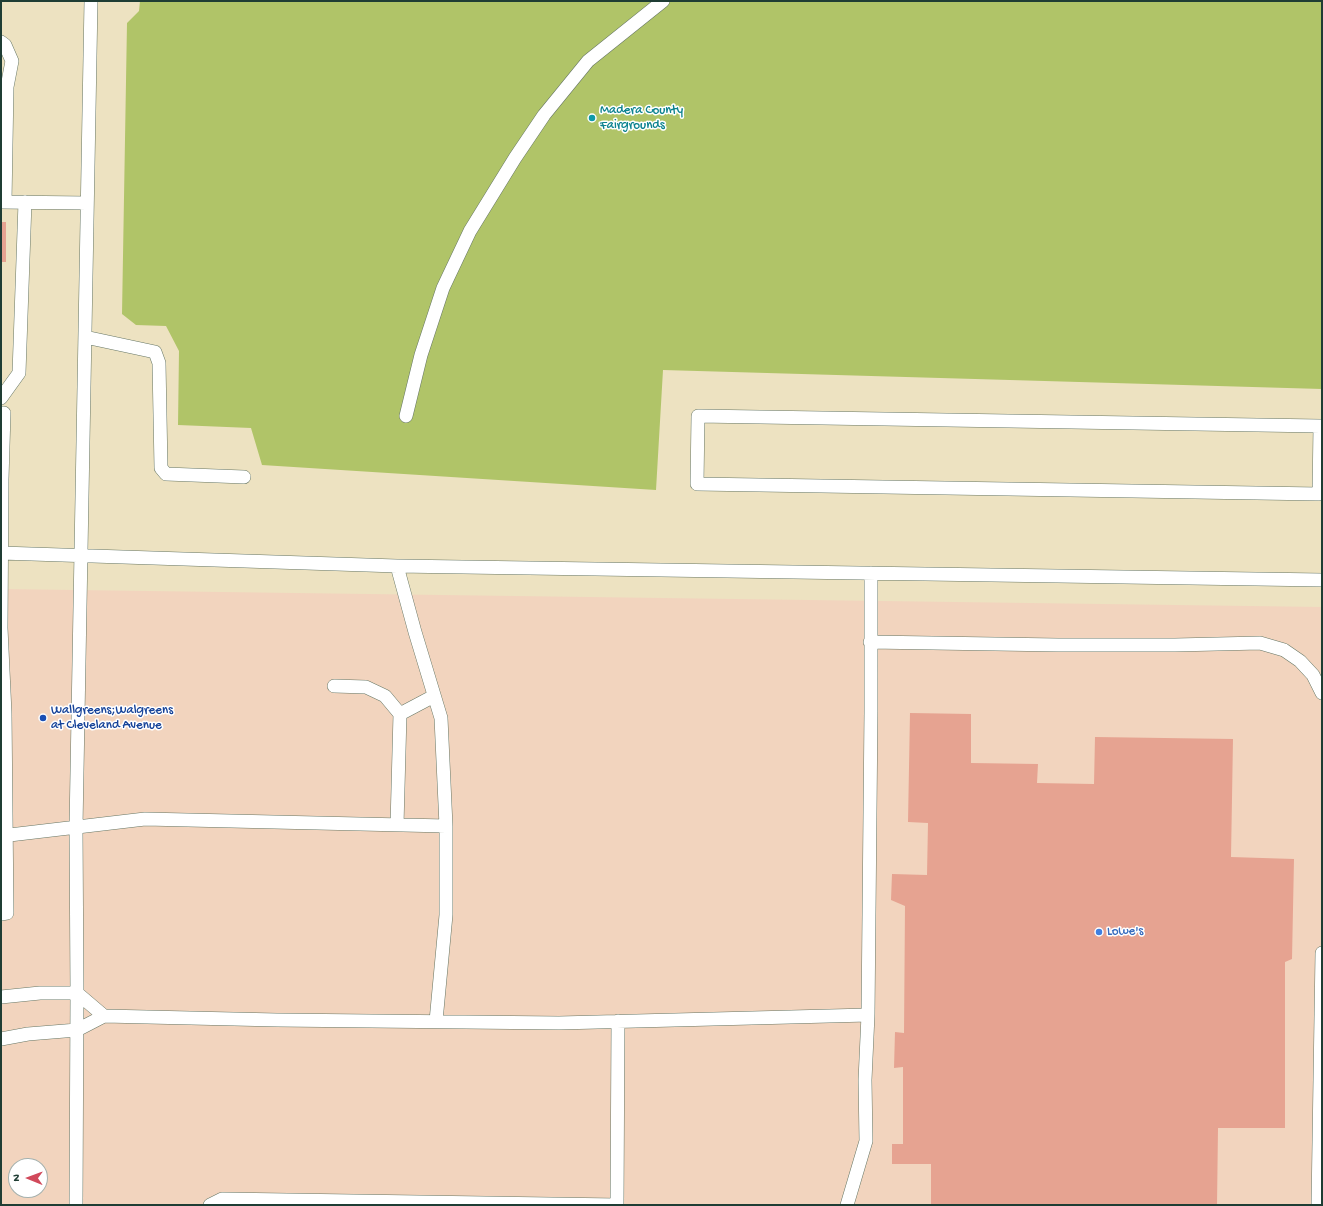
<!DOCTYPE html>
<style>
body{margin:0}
#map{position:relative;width:1323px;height:1206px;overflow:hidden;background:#ede2c1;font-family:"Gochi Hand",sans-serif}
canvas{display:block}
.frame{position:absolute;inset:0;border:2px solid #1f3d34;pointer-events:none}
.north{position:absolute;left:8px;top:1158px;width:40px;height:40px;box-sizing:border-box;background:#fff;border:1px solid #a5b1ae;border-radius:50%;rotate:271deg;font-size:11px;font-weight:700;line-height:16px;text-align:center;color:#1f3d34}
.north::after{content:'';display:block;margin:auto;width:14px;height:18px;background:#d1495b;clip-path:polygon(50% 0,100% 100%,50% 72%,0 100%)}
</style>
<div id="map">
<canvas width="1323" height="1206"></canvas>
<div class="frame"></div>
<div class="north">N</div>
</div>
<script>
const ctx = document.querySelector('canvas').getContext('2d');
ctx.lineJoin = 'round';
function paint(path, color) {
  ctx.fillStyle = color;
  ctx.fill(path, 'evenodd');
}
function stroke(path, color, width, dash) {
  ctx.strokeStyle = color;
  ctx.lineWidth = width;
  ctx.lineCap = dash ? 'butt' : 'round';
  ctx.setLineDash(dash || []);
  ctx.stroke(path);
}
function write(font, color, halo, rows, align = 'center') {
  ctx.font = font + ' "Gochi Hand",sans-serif';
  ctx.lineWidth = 3;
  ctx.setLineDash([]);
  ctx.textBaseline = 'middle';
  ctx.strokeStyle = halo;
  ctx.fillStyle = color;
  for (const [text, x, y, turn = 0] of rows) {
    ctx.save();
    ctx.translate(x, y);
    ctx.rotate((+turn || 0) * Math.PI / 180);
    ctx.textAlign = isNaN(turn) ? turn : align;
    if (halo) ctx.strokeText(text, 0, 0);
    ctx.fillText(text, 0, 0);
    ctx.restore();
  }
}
paint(new Path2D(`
 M 1,589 L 1322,607 L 1322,1205 L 1,1205 ZM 16,1166 L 40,1166 L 40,1190 L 16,1190 Z`), '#f2d4be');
paint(new Path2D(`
 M 140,1 L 1322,1 L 1322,389 L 663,370 L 656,490 L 262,465 L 251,428 L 178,425 L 179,351 L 166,326 L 136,325 L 122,314 L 127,23 L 139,11 Z`), '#b0c468');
paint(new Path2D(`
 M 1,222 L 6,222 L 6,262 L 1,262 Z
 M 910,713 L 971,714 L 971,763 L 1038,764 L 1037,783 L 1094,784 L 1095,737 L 1233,739 L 1231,857 L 1294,859 L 1292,959 L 1285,962 L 1285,1128 L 1218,1128 L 1217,1205 L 931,1205 L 931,1164 L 892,1164 L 892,1144 L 903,1144 L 903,1067 L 894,1068 L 895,1032 L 904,1033 L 905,906 L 891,900 L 892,874 L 927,875 L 928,823 L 908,822 Z`), '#e6a391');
const lane = new Path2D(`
 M 1,42 L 5,45 L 12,61 L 7,87
 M 1,87 L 7,87 L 5,202
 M 1,202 L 87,203
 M 85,337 L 155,352 L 159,363 L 161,468 L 166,474 L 244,477
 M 1,398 L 19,373 L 25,202
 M 1,413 L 4,413 L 2,479
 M 406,416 L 421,355 L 443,288 L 470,231 L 515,158 L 544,115 L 588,61 L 663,1
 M 1320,426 L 698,416 L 697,484 L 1319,494 L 1320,426 L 1322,426
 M 1,479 L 2,479 L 1,628 L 5,713 L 7,913 L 1,914
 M 1,553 L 397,566 L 1322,580
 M 397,566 L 415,632 L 441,718 L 446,826 L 446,915 L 436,1021
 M 870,642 L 1058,645 L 1175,645 L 1260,643 L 1284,650 L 1300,661 L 1313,675 L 1322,693
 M 334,686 L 366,687 L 385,696 L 400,714 L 434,696
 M 397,825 L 400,714
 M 1,836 L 145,819 L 446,826
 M 1,997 L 40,993 L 77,993 L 104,1016
 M 1,1039 L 28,1034 L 77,1030 L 104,1016 L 277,1020 L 559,1023 L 868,1015
 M 76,1205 L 77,993 L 76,827 L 91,1
 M 210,1205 L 222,1199 L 617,1205
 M 617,1205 L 618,1021
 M 847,1205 L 866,1141 L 865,1080 L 868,1015 L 871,711 L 871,573
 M 1318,1205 L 1322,953`);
stroke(lane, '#677765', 14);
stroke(lane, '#fff', 13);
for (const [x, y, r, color] of [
 [592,118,4,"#0f9aa8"],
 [43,718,4,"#1a4fb4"],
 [1099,932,4,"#3f7fe0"]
]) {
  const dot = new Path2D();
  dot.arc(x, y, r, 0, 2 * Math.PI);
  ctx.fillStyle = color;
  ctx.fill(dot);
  stroke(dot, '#fff', 1.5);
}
write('13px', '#0d838f', '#fff', [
 ["Madera County",600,111],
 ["Fairgrounds",600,126]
], 'left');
write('13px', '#164399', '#fff', [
 ["Wallgreens;Walgreens",51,711],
 ["at Cleveland Avenue",51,726]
], 'left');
write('13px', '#366cbe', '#fff', [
 ["Lowe's",1107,932]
], 'left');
</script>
